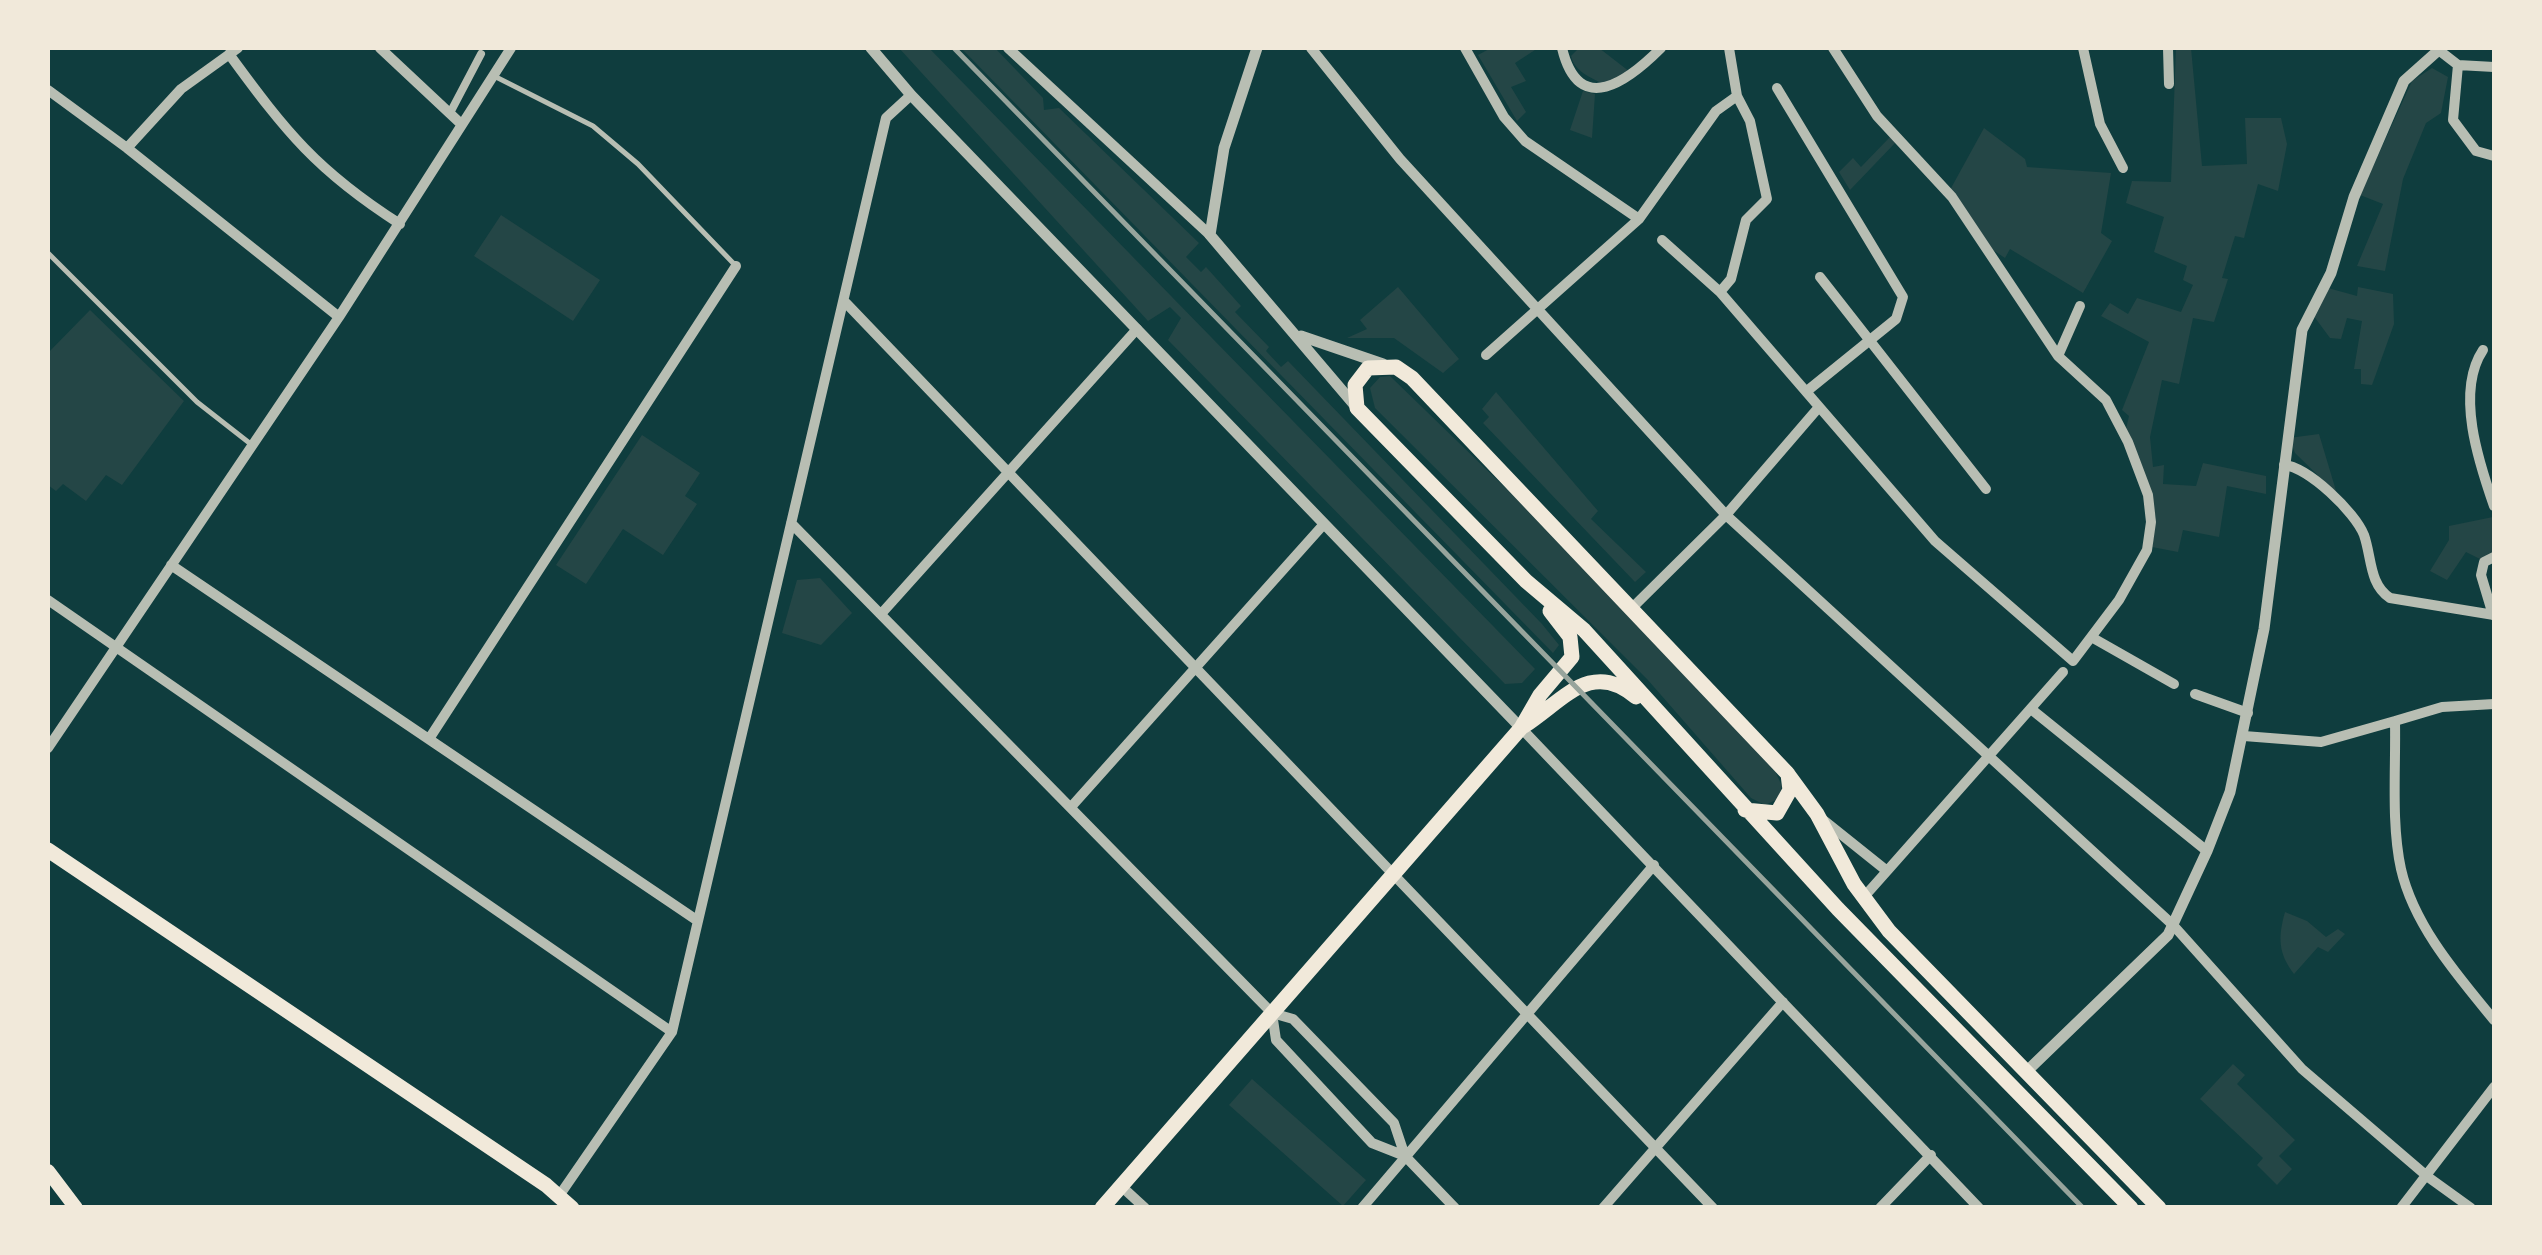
<!DOCTYPE html>
<style>
body{margin:0}
#map{position:relative;width:2542px;height:1255px;overflow:hidden;background:#0f3d3e;font-family:"Varela Round",sans-serif}
canvas{display:block}
.frame{position:absolute;inset:0;border:50px solid #f1e9da;pointer-events:none}
</style>
<div id="map">
<canvas width="2542" height="1255"></canvas>
<div class="frame"></div>
</div>
<script>
const ctx = document.querySelector('canvas').getContext('2d');
ctx.lineJoin = 'round';
function paint(path, color) {
  ctx.fillStyle = color;
  ctx.fill(path, 'evenodd');
}
function stroke(path, color, width, dash) {
  ctx.strokeStyle = color;
  ctx.lineWidth = width;
  ctx.lineCap = dash ? 'butt' : 'round';
  ctx.setLineDash(dash || []);
  ctx.stroke(path);
}
paint(new Path2D(`
 M 899,48 L 929,48 L 1535,669 L 1522,683 L 1505,684 L 1168,340 L 1181,318 L 1170,307 L 1148,321 Z
 M 961,48 L 995,48 L 1043,98 L 1044,110 L 1059,108 L 1199,243 L 1186,257 L 1201,272 L 1206,267 L 1241,306 L 1235,312 L 1269,347 L 1266,351 L 1281,367 L 1288,361 L 1542,624 L 1559,645 L 1553,653 Z
 M 1491,48 L 1538,48 L 1515,63 L 1526,81 L 1511,87 L 1526,112 L 1517,121 L 1478,55 Z
 M 1579,48 L 1599,48 L 1630,72 L 1604,84 C 1591,78 1574,71 1571,56 Z
 M 2176,48 L 2191,48 L 2202,166 L 2247,164 L 2245,118 L 2281,118 L 2287,144 L 2278,191 L 2258,184 L 2244,238 L 2235,236 L 2222,278 L 2228,279 L 2214,322 L 2193,318 L 2179,384 L 2162,380 L 2150,437 L 2153,467 L 2164,465 L 2163,484 L 2196,486 L 2203,463 L 2266,476 L 2266,494 L 2227,486 L 2219,537 L 2183,530 L 2178,552 L 2152,547 L 2156,517 L 2126,429 L 2129,416 L 2122,410 L 2149,342 L 2101,316 L 2110,303 L 2128,314 L 2137,298 L 2181,312 L 2193,285 L 2183,280 L 2187,266 L 2154,252 L 2164,217 L 2126,203 L 2132,181 L 2171,182 Z
 M 2432,68 L 2448,77 L 2441,113 L 2426,123 L 2403,179 L 2385,271 L 2357,266 L 2383,204 L 2360,195 L 2412,81 Z
 M 1583,91 L 1595,94 L 1592,138 L 1570,130 Z
 M 1984,128 L 2025,159 L 2027,167 L 2111,173 L 2101,233 L 2112,241 L 2083,293 L 2010,249 L 2005,258 L 1987,246 L 1950,190 Z
 M 1890,137 L 1896,142 L 1850,190 L 1839,172 L 1853,158 L 1861,167 Z
 M 501,215 L 600,280 L 573,321 L 474,256 Z
 M 1398,287 L 1459,359 L 1443,373 L 1394,338 L 1347,338 L 1367,329 L 1360,320 Z
 M 2358,287 L 2393,294 L 2394,324 L 2372,385 L 2361,384 L 2361,369 L 2354,369 L 2362,321 L 2347,318 L 2341,339 L 2330,338 L 2313,315 L 2328,288 L 2357,296 Z
 M 90,310 L 184,401 L 122,485 L 106,475 L 86,501 L 63,484 L 56,491 L 48,485 L 48,353 Z
 M 1390,376 L 1523,505 L 1775,771 L 1782,786 L 1778,799 L 1765,805 L 1751,798 L 1647,679 L 1375,408 L 1370,388 L 1380,377 Z
 M 1496,392 L 1598,511 L 1591,519 L 1646,572 L 1635,582 L 1483,423 L 1489,417 L 1482,409 Z
 M 2319,434 L 2337,494 L 2295,453 L 2289,438 Z
 M 642,435 L 700,473 L 685,496 L 697,504 L 663,555 L 623,529 L 586,584 L 556,565 Z
 M 2493,517 L 2494,553 L 2480,559 L 2466,552 L 2447,580 L 2430,571 L 2449,540 L 2449,526 Z
 M 820,578 L 852,613 L 821,645 L 782,633 L 797,580 Z
 M 2285,912 L 2307,921 L 2326,937 L 2338,929 L 2345,934 L 2328,952 L 2318,947 L 2294,974 C 2278,953 2278,937 2285,912 Z
 M 2233,1064 L 2245,1075 L 2237,1084 L 2295,1140 L 2279,1156 L 2292,1169 L 2277,1185 L 2257,1165 L 2263,1158 L 2200,1099 Z
 M 1252,1079 L 1366,1180 L 1343,1206 L 1229,1105 Z`), '#244646');
stroke(new Path2D(`
 M 494,76 L 593,126 L 638,164 L 734,264
 M 48,253 L 197,402 L 252,445`), '#b8beb3', 5);
stroke(new Path2D(`
 M 450,113 L 481,54`), '#b8beb3', 8);
stroke(new Path2D(`
 M 380,48 L 459,122
 M 1008,48 L 1210,235
 M 1311,48 L 1400,159 L 1726,515 L 2173,925 L 2302,1069 L 2428,1177 L 2471,1208
 M 1465,48 L 1504,117 L 1525,141 L 1639,219
 M 1562,48 C 1579,119 1629,80 1661,48
 M 2083,48 L 2100,124 L 2123,168
 M 2168,48 L 2169,84
 M 2436,48 L 2458,65 L 2494,67
 M 229,54 C 286,132 317,171 400,224
 M 2458,65 L 2453,120 L 2476,151 L 2494,156
 M 1777,88 L 1903,297 L 1896,319 L 1807,391
 M 48,90 L 127,148 L 339,317
 M 127,148 L 181,89 L 238,48
 M 1662,240 L 1720,292 L 1935,541 L 2073,661 L 2119,600 L 2147,550 L 2151,522 L 2148,495 L 2128,442 L 2106,400 L 2058,356 L 1952,197 L 1877,116 L 1833,48
 M 1820,277 L 1986,489
 M 1720,292 L 1731,279 L 1746,220 L 1767,199 L 1750,121 L 1737,96
 M 846,303 L 1713,1208
 M 2483,350 C 2455,392 2479,463 2494,506
 M 1486,355 L 1639,219 L 1716,111 L 1737,96 L 1729,48
 M 2058,356 L 2080,306
 M 2284,465 C 2308,467 2355,512 2364,535 C 2372,558 2369,584 2390,598 L 2494,615
 M 791,523 L 1272,1013 L 1293,1019 L 1394,1123 L 1405,1156
 M 171,565 L 698,921
 M 48,600 L 672,1032
 M 1632,608 L 1726,515 L 1819,407
 M 881,614 L 1137,329
 M 2493,615 L 2481,575 L 2484,562 L 2494,557
 M 2093,638 L 2174,684
 M 2195,694 L 2248,713
 M 2031,709 L 2207,851
 M 2395,721 L 2442,707 L 2494,704
 M 1521,728 L 1979,1208
 M 2244,736 L 2321,742 L 2395,721 C 2396,769 2391,823 2401,869 C 2414,926 2458,976 2494,1020
 M 429,739 L 736,266
 M 48,748 L 339,317 L 511,48
 M 1071,807 L 1324,524
 M 1822,819 L 1887,871 L 1863,898
 M 1887,871 L 2063,672
 M 1272,1013 L 1276,1040 L 1372,1143 L 1405,1156 L 1455,1208
 M 1121,1186 L 1145,1208
 M 559,1196 L 672,1032 L 886,118 L 911,95
 M 1362,1208 L 1654,865
 M 1603,1208 L 1783,1002
 M 1880,1208 L 1931,1155
 M 2401,1208 L 2494,1087`), '#b8beb3', 10);
stroke(new Path2D(`
 M 871,48 L 911,95 L 1521,728
 M 1257,48 L 1224,148 L 1210,235 L 1357,408
 M 1301,336 L 1383,364
 M 2026,1072 L 2168,935 L 2207,851 L 2230,792 L 2264,629 L 2302,330 L 2331,273 L 2354,197 L 2404,81 L 2441,48`), '#b8beb3', 11);
stroke(new Path2D(`
 M 48,1171 L 76,1208`), '#f1e9da', 14);
stroke(new Path2D(`
 M 1524,726 C 1564,700 1591,659 1636,697
 M 1745,810 L 1777,813 L 1790,790 L 1788,774
 M 48,850 L 546,1185 L 572,1208
 M 1102,1208 L 1521,728 L 1540,695 L 1572,657 L 1570,637 L 1550,611
 M 2131,1208 L 1838,909 L 1584,630 L 1526,581 L 1357,408 L 1355,385 L 1368,368 L 1396,367 L 1412,378 L 1787,773 L 1817,814 L 1854,884 L 1889,931 L 2159,1208`), '#f1e9da', 15);
stroke(new Path2D(`
 M 954,48 L 2083,1208`), '#97a49c', 5);
</script>
